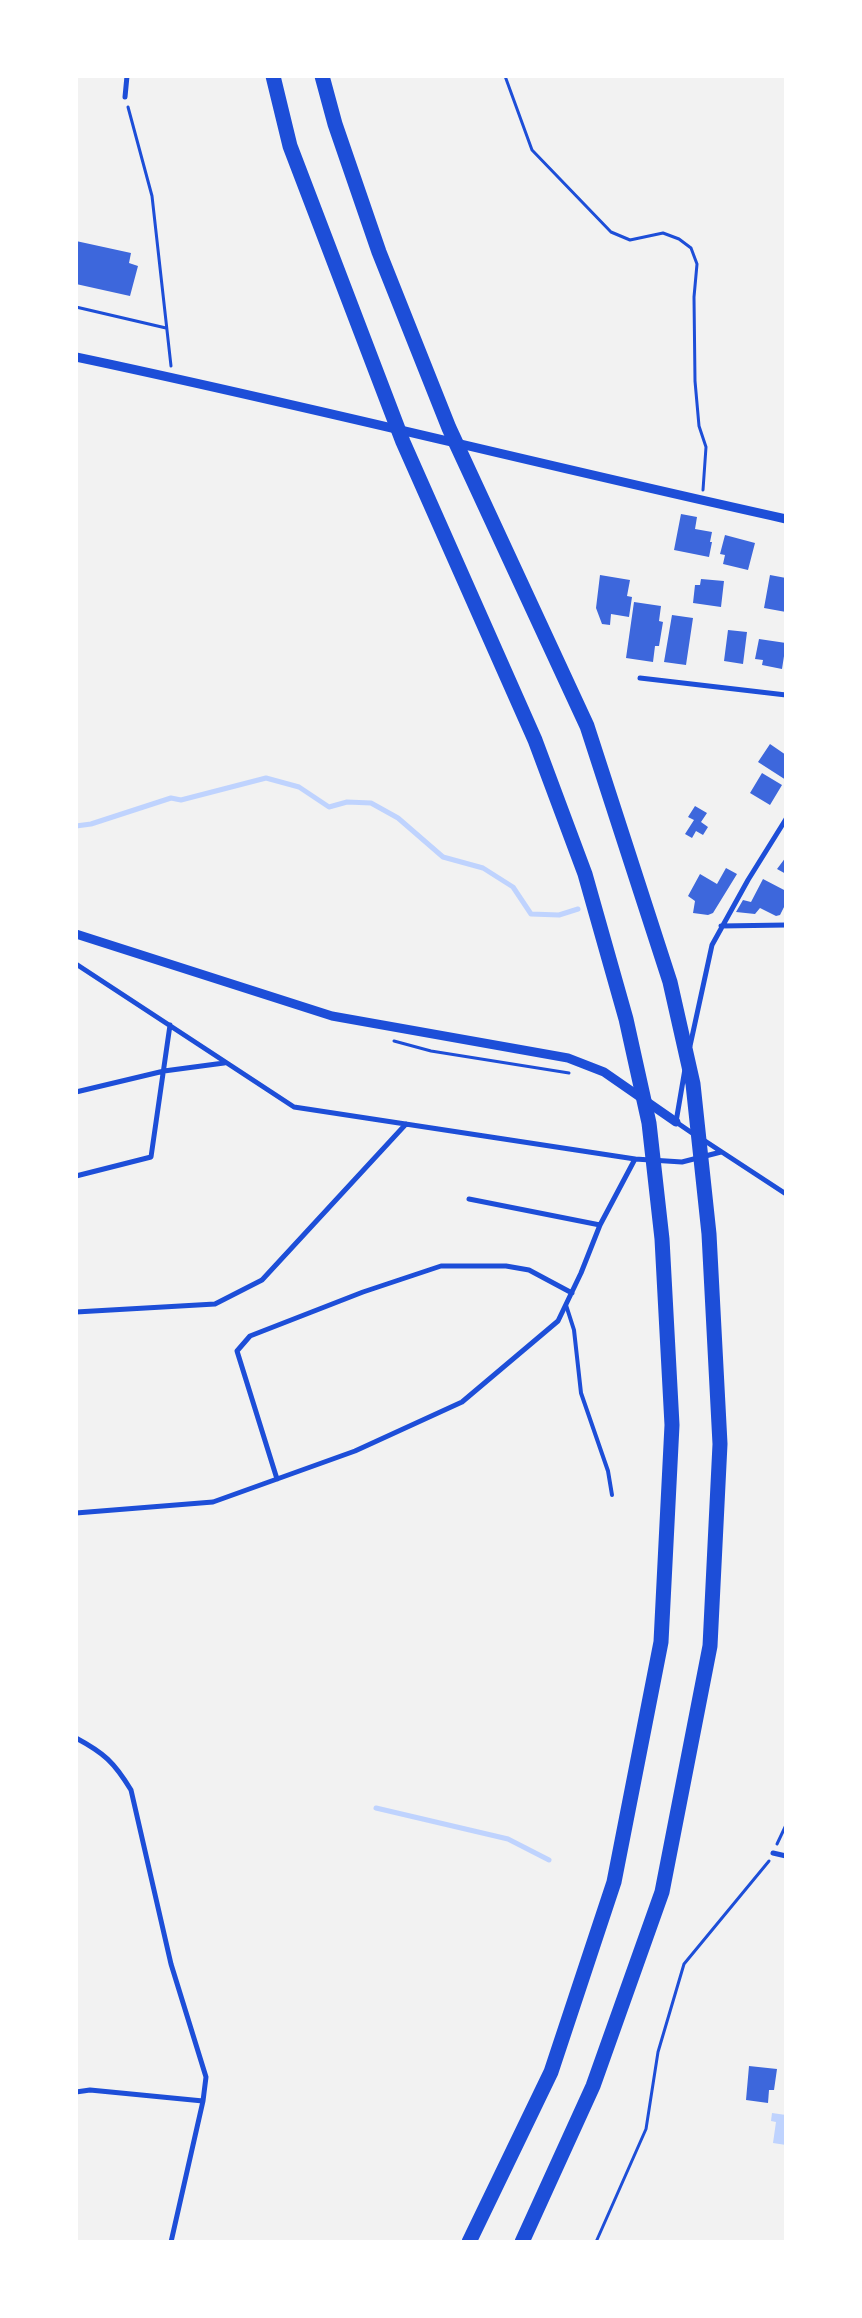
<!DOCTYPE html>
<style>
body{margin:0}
#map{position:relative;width:862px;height:2318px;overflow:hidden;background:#f2f2f2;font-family:"Asap Condensed",sans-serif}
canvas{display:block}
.frame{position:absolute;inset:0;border:78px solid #fff;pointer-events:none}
</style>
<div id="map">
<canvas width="862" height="2318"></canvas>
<div class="frame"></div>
</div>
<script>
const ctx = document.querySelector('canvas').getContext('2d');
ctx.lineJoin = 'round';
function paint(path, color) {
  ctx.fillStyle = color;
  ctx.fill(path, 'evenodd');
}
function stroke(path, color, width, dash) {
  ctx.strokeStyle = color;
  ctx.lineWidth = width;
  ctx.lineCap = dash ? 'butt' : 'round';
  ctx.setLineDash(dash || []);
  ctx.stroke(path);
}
paint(new Path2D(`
 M 772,2113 L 786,2115 L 786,2145 L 773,2143 L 776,2122 L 771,2121 Z`), '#bfd3fe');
stroke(new Path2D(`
 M 76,826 L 91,824 L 171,798 L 181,800 L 266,778 L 299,787 L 329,807 L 347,802 L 371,803 L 398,818 L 443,857 L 483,868 L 513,887 L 531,914 L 559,915 L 578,909
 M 376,1808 L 508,1839 L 549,1860`), '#bfd3fe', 5);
paint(new Path2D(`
 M 76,241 L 131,253 L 129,263 L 138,266 L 130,296 L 76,284 Z
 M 681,514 L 697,517 L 695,529 L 712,532 L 710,542 L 712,542 L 709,557 L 674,550 Z
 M 725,535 L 755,543 L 748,570 L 723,564 L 725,555 L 720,554 Z
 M 600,575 L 630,580 L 627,596 L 632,597 L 629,617 L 611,614 L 610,625 L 602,624 L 596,608 Z
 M 770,575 L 786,578 L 786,612 L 764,608 Z
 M 701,579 L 724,581 L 721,607 L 693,603 L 695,585 L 700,585 Z
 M 634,602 L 661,606 L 659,621 L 663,622 L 659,646 L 655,646 L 653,662 L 626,658 Z
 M 672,615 L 693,618 L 686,665 L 664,662 Z
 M 728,630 L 747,632 L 743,664 L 724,661 Z
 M 759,639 L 786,643 L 782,669 L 762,665 L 763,660 L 755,659 Z
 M 770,744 L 786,755 L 786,780 L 758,762 Z
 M 762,773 L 782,785 L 770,805 L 750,793 Z
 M 695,806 L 707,813 L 701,822 L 708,827 L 703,835 L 696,831 L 692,838 L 685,834 L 694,820 L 688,817 Z
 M 786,857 L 786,874 L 777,869 Z
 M 726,868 L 737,874 L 713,913 L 708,915 L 693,913 L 695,901 L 688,896 L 700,874 L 717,884 Z
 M 763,879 L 786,891 L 786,903 L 780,915 L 776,916 L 760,908 L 755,914 L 736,912 L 743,900 L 751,902 Z
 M 749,2066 L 777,2069 L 774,2090 L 769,2090 L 768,2103 L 746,2100 Z`), '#3d67dc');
stroke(new Path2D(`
 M 505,76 L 532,150 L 611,232 L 630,240 L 663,233 L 679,239 L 691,248 L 697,264 L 694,297 L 695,381 L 699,426 L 706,447 L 703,490
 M 128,107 L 152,196 L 171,366
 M 76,307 L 166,328
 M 394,1041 L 431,1051 L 569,1073
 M 777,1844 L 786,1825
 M 596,2242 L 646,2129 L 658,2052 L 684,1964 L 769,1861`), '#1d4ed8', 3);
stroke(new Path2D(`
 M 566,1305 L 574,1330 L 581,1393 L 608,1471 L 612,1495`), '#1d4ed8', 4);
stroke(new Path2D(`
 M 125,97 L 127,76
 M 640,678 L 786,695
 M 721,926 L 786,925
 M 76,964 L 294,1107 L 635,1159
 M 690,1046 L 712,945 L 748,880 L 786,819
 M 685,1069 L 676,1122 L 695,1135
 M 76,1092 L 164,1071 L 224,1063
 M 702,1139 L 786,1194
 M 76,1176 L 151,1157 L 170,1025
 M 469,1199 L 600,1225
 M 76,1312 L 215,1304 L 262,1280 L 406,1124
 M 277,1479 L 237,1351 L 250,1336 L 363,1292 L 441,1266 L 506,1266 L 529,1270 L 572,1293
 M 76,1513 L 213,1502 L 355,1451 L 462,1402 L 558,1321 L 581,1273 L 600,1225 L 635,1159 L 682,1162 L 721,1152
 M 76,1738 C 104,1753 114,1762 131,1790 L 171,1964 L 206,2077 L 203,2101 L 171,2242
 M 773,1853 L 786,1856
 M 76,2092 L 90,2090 L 203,2101`), '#1d4ed8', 5);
stroke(new Path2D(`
 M 76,357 C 314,407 549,467 786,519
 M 76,934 L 332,1016 L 568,1058 L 604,1072 L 676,1122`), '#1d4ed8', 9);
stroke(new Path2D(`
 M 273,76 L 290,146 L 403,442 L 535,740 L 585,874 L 626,1019 L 649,1123 L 662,1239 L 672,1425 L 661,1642 L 614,1882 L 551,2072 L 469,2242
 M 322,76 L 335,124 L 379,252 L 449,428 L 587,726 L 670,982 L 693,1084 L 709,1234 L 720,1444 L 710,1646 L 662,1892 L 593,2086 L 522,2242`), '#1d4ed8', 15);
</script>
